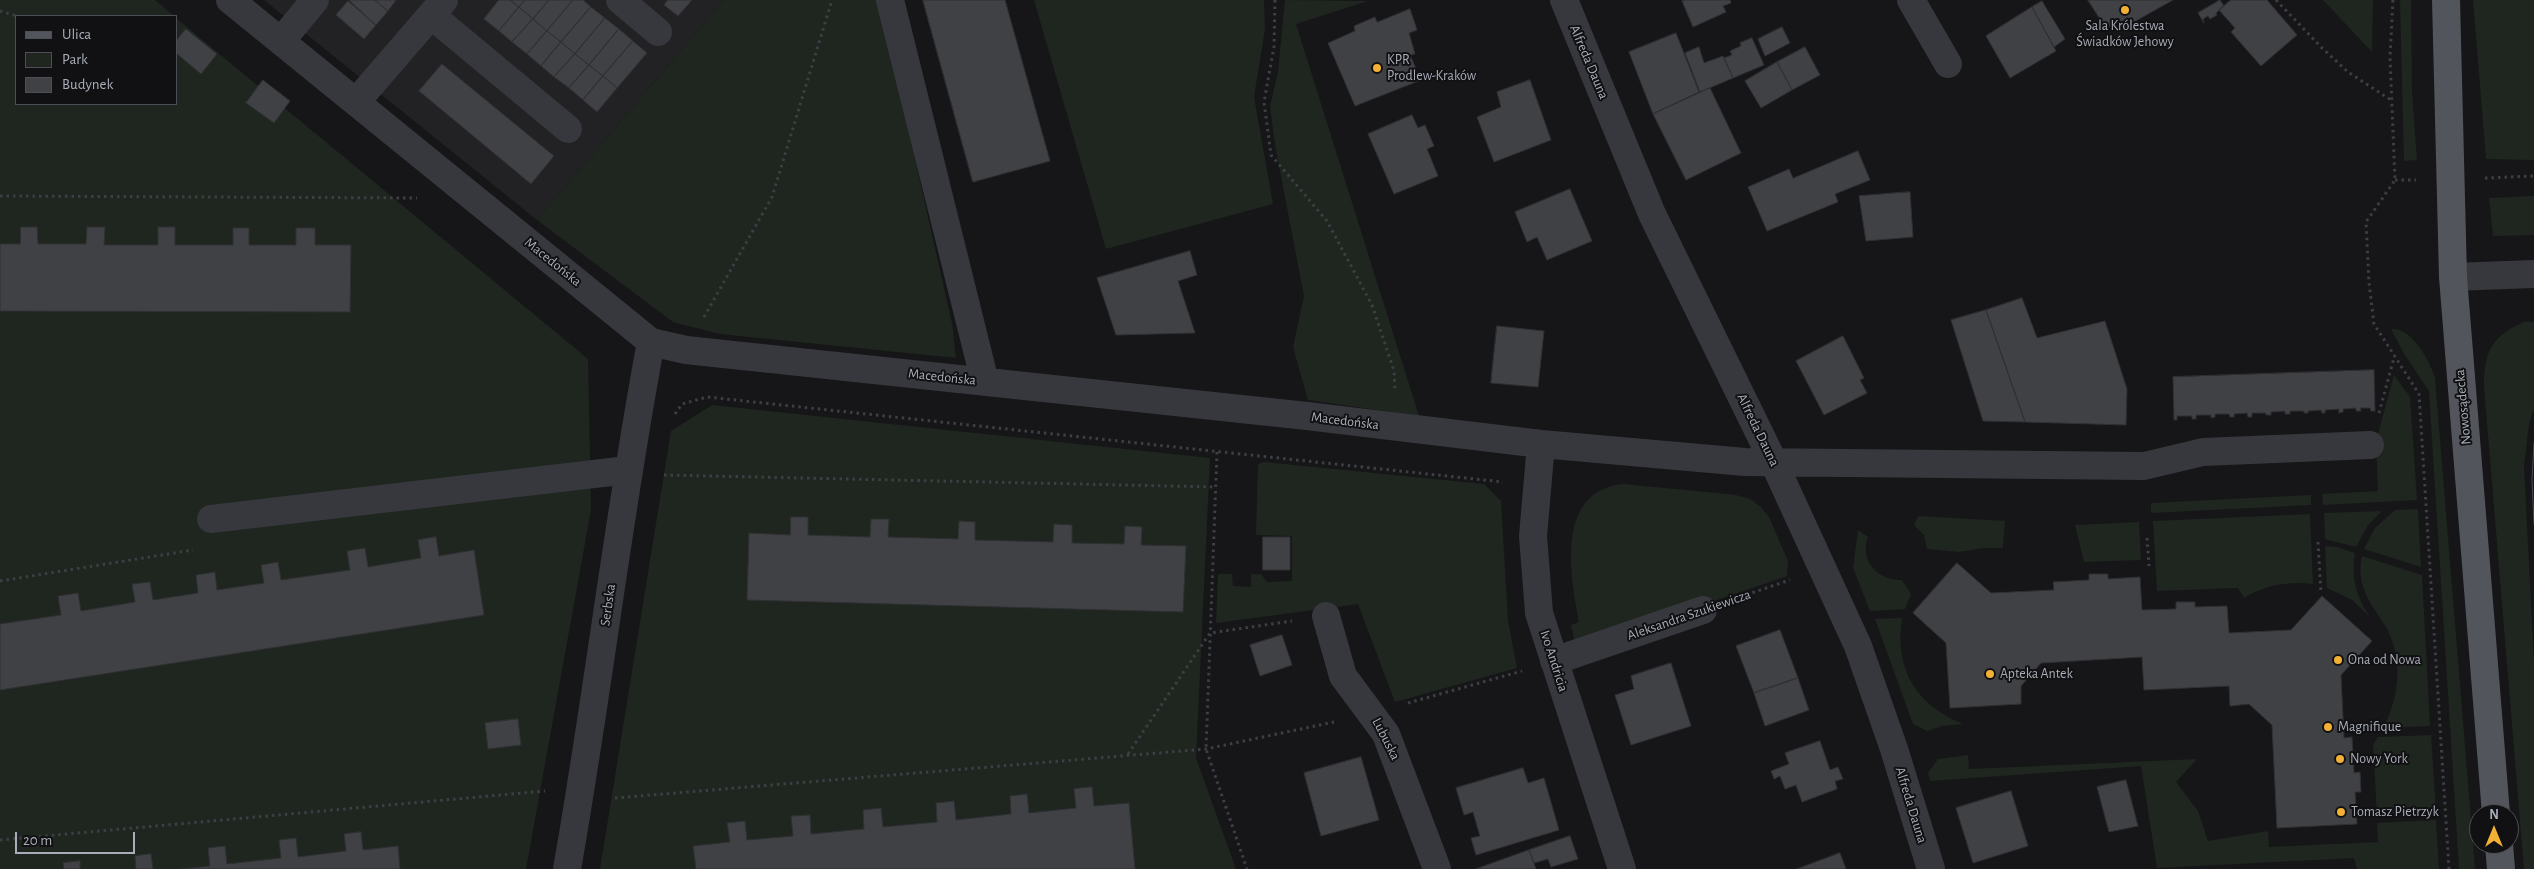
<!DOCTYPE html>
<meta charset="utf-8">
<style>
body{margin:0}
#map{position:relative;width:2534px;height:869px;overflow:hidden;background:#161618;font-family:"Alegreya Sans",sans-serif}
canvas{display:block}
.legend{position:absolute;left:15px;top:15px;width:162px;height:90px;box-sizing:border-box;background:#111113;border:1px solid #4d4f55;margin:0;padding:6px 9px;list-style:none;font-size:15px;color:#a8adb8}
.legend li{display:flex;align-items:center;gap:10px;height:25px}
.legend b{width:25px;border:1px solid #4d4f55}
.north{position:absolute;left:2469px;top:804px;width:50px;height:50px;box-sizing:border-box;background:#111113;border:1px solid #4d4f55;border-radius:50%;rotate:0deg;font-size:14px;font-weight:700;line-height:20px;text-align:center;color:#a8adb8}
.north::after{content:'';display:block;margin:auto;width:18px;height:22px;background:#f2b134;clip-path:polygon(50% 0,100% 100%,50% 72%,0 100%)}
.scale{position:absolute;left:15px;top:832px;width:120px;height:22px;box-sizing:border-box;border:2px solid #a8adb8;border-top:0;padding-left:6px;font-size:15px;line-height:18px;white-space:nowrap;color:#a8adb8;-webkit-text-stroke:4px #111113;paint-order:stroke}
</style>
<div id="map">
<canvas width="2534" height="869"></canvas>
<ul class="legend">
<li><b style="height:6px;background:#53555c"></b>Ulica</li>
<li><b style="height:14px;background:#1e261f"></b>Park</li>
<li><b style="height:14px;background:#404145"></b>Budynek</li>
</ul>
<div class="north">N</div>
<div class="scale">20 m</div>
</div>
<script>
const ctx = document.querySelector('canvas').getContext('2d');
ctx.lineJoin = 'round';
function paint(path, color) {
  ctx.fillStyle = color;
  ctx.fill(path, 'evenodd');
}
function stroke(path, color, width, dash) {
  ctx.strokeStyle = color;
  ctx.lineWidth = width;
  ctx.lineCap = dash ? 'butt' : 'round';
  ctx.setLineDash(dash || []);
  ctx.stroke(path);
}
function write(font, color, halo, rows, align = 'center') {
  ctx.font = font + ' "Alegreya Sans",sans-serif';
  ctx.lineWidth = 4;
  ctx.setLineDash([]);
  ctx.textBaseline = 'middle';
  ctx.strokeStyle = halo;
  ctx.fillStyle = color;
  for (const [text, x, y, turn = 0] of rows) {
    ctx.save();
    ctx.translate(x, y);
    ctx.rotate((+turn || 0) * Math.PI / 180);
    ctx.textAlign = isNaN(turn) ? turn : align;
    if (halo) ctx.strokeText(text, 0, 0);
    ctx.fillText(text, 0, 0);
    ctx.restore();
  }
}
paint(new Path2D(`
 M 264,0 L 724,0 L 537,220 Z`), '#222225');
paint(new Path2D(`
 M 0,0 L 155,0 L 174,16 L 16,16 L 16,104 L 176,104 L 176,18 L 588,359 L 591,510 L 526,869 L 0,869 Z
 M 724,0 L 879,0 L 952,323 L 956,358 L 720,334 L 673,322 L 537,220 Z
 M 1034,0 L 1264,0 L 1265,29 L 1254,97 L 1273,204 L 1106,249 Z
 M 1285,0 L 1368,1 L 1296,24 L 1419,416 L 1308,400 L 1293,347 L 1304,296 L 1275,145 L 1270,106 L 1278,72 Z
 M 2323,0 L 2373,0 L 2372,52 Z
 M 2400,0 L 2411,0 L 2412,92 L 2417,160 L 2404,161 Z
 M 2473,0 L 2534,0 L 2534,160 L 2486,159 Z
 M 2534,196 L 2534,235 L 2493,236 L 2489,198 Z
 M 2524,322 L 2534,322 L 2534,408 L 2529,424 L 2524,466 L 2534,664 L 2534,869 L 2524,869 L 2484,386 C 2484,351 2492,336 2524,322 Z
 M 2391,329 C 2412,327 2430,361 2435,378 L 2475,869 L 2459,869 L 2429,391 L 2403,352 Z
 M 2394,375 L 2410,397 L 2417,500 L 2323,505 L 2322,494 L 2378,491 L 2376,441 Z
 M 712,405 L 1210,458 L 1196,758 L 1236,869 L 600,869 L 671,431 Z
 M 1264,462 L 1484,484 L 1501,501 L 1508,621 L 1517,668 L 1395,702 L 1358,604 L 1216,623 L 1218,574 L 1232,574 L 1233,586 L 1251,587 L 1251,574 L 1261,574 L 1267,582 L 1292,581 L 1292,536 L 1256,535 L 1258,464 Z
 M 1624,484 L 1736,495 L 1750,499 L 1761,507 L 1769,517 L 1788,561 L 1787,576 L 1711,602 L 1575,643 L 1571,625 L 1579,622 C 1570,574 1555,490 1624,484 Z
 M 2311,495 L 2311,505 L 2151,513 L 2151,503 Z
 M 2418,509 L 2421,567 L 2364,549 L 2375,528 L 2395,510 Z
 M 2382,511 L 2368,525 L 2356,547 L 2325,539 L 2324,513 Z
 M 2310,514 L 2313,584 C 2288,581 2266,585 2244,598 L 2238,588 L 2157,591 L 2153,521 Z
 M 1918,516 L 2005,521 L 2003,548 L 1984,548 L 1959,552 L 1927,549 L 1924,535 L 1914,525 Z
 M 2139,522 L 2141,560 L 2084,562 L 2075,525 Z
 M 1858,530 L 1868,537 C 1859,561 1878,581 1902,580 L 1911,594 L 1905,609 L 1870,611 L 1853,568 Z
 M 2325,546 L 2337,547 L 2355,553 C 2351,578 2356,596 2370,617 L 2352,600 L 2327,588 Z
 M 2362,556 L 2422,575 L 2430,726 L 2383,728 C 2400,696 2404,656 2384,624 C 2369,601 2356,585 2362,556 Z
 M 1902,618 C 1894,669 1916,705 1963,724 L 1942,726 L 1927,731 L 1913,724 L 1875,619 Z
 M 2431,735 L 2436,811 L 2377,814 L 2373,745 L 2378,737 Z
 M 1968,755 L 1969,769 L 2197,759 L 2176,782 L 2198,811 L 2208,841 L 2268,831 L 2269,847 L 2378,842 L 2377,823 L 2436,820 L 2439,869 L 2357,869 L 2354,858 L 2157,868 L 2141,766 L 1930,781 L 1928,773 L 1938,759 Z`), '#1e261f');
const building = new Path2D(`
 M 349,0 L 375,0 L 388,11 L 376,25 Z
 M 375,0 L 396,0 L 388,11 Z
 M 499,0 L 510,0 L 519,7 L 499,31 L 484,19 Z
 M 510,0 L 525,0 L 519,7 Z
 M 525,0 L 549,0 L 533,19 L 519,7 Z
 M 549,0 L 573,0 L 547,31 L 533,19 Z
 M 573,0 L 583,0 L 591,7 L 561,42 L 547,31 Z
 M 668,0 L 692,0 L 678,16 L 664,5 Z
 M 923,0 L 1005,0 L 1050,161 L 973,182 Z
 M 1685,0 L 1730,0 L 1731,3 L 1723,6 L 1726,12 L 1693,27 L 1682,1 Z
 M 2088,0 L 2173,0 L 2125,27 L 2120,21 L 2106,28 Z
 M 2220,0 L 2224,6 L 2216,13 L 2217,15 L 2210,19 L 2208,16 L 2203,19 L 2204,23 L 2198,13 Z
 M 2231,0 L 2267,0 L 2297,35 L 2261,66 L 2231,32 L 2235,28 L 2219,10 Z
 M 348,1 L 376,25 L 364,39 L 336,15 Z
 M 2042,1 L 2065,39 L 2054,47 L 2032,7 Z
 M 519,7 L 533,19 L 512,42 L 499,31 Z
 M 591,7 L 605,18 L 575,54 L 561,42 Z
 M 2032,7 L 2056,51 L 2010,78 L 1986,36 Z
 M 1410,9 L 1417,30 L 1409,33 L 1415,54 L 1410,55 L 1421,80 L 1355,106 L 1328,43 L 1355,31 L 1354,26 L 1375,17 L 1377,22 Z
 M 605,18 L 619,29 L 589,65 L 575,54 Z
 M 533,19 L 547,31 L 527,54 L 512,42 Z
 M 1782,27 L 1790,43 L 1765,56 L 1758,39 Z
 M 186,29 L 217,54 L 201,74 L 176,53 L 176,41 Z
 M 619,29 L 633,41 L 603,76 L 589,65 Z
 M 547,31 L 561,42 L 541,66 L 527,54 Z
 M 1676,33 L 1699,92 L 1653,114 L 1629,52 Z
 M 1752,38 L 1764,65 L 1733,78 L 1724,58 L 1732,55 L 1730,51 L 1741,46 L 1740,43 Z
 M 633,41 L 647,53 L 617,88 L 603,76 Z
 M 561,42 L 575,54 L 554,77 L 541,66 Z
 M 1699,47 L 1704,63 L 1723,56 L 1733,78 L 1700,92 L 1685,53 Z
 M 1805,47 L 1820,75 L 1792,90 L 1777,62 Z
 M 575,54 L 589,65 L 569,88 L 554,77 Z
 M 1777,62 L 1792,90 L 1761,108 L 1745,81 Z
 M 442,64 L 554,156 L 531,184 L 419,91 Z
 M 589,65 L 603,76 L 583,100 L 569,88 Z
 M 603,76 L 617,88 L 597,112 L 583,100 Z
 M 263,80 L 290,101 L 274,123 L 246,103 Z
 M 1530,80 L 1551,140 L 1494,162 L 1477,117 L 1501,107 L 1497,92 Z
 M 1710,88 L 1741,153 L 1686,180 L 1653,114 Z
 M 1412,115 L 1418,128 L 1425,125 L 1434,146 L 1427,149 L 1438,176 L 1394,194 L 1368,134 Z
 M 1858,151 L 1870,180 L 1835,194 L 1838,202 L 1767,231 L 1748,187 L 1789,169 L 1793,178 Z
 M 1570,189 L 1592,241 L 1547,260 L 1537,237 L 1527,242 L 1515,212 Z
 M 1910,192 L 1913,237 L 1866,241 L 1859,196 Z
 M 21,227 L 37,227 L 38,244 L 86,244 L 87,227 L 105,227 L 104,245 L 158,245 L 158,227 L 175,227 L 175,245 L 233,245 L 233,228 L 249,228 L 249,245 L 296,245 L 296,228 L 315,228 L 315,245 L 351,245 L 350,312 L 0,311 L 0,244 L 20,244 Z
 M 1190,251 L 1197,275 L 1178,281 L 1195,333 L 1116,335 L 1097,278 Z
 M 2022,298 L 2037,338 L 2105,321 L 2127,389 L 2126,425 L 2025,422 L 1986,310 Z
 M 1986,310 L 2025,422 L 1983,421 L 1951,320 Z
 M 1497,326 L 1544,331 L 1538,387 L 1491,383 Z
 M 1843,336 L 1864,378 L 1860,380 L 1867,393 L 1824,415 L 1796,361 Z
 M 2374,370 L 2375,411 L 2371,411 L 2370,408 L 2360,408 L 2361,411 L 2356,411 L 2356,408 L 2343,409 L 2343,412 L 2339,413 L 2339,409 L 2325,410 L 2325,413 L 2322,413 L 2321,410 L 2308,411 L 2308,413 L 2304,413 L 2304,411 L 2290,411 L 2290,414 L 2285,414 L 2285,411 L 2271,412 L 2271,415 L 2266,415 L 2266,413 L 2252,413 L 2252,417 L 2248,417 L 2247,413 L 2234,414 L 2234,417 L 2230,417 L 2229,414 L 2215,414 L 2215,417 L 2211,418 L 2211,415 L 2196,415 L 2196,419 L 2192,419 L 2192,416 L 2177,416 L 2177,420 L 2174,420 L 2173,377 Z
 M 791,517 L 808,517 L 808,535 L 870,537 L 871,519 L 889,519 L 888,537 L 958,539 L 959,521 L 975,522 L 975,540 L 1053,542 L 1054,524 L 1072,525 L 1072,543 L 1124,544 L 1125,526 L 1142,527 L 1141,545 L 1186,546 L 1183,612 L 747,600 L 749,533 L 790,535 Z
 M 436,537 L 439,556 L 474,550 L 484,615 L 0,690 L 0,624 L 61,615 L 58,596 L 78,593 L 81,611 L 135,602 L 132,584 L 150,582 L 153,600 L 198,593 L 196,575 L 215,572 L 217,590 L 264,583 L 261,565 L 278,562 L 281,580 L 350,570 L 347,551 L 365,548 L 368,567 L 421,558 L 418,540 Z
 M 1263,537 L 1290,537 L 1290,570 L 1263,570 Z
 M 1957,563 L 1991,593 L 2054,590 L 2053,582 L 2089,580 L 2089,574 L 2108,574 L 2108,579 L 2140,577 L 2142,610 L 2176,609 L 2176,602 L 2195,602 L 2195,607 L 2227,606 L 2229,633 L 2291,630 L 2322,596 L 2372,641 L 2341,675 L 2344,738 L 2352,737 L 2354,773 L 2360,772 L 2361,792 L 2355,792 L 2357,824 L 2277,828 L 2272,725 L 2249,704 L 2230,706 L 2229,686 L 2144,690 L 2142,657 L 2041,663 L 2021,686 L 2021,704 L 1950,708 L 1946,643 L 1913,613 Z
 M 1780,630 L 1798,678 L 1754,693 L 1736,646 Z
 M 1282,635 L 1292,665 L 1260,676 L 1250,645 Z
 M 1671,663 L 1691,726 L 1631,745 L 1615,695 L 1634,689 L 1631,676 Z
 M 1798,678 L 1809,710 L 1765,726 L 1754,693 Z
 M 518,719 L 521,745 L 488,749 L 485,723 Z
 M 1820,741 L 1830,770 L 1838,767 L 1843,779 L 1835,781 L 1837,789 L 1802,802 L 1796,785 L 1785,789 L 1780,776 L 1774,779 L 1771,771 L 1789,764 L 1785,753 Z
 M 1361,757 L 1379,820 L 1321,836 L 1304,773 Z
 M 1523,768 L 1528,783 L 1544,778 L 1559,830 L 1476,855 L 1471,838 L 1480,836 L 1473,812 L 1464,815 L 1456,788 Z
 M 2126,780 L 2138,826 L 2109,832 L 2097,787 Z
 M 1092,787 L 1094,806 L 1129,803 L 1135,869 L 696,869 L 693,846 L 730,842 L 727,823 L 745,821 L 747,840 L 793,836 L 791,816 L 810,815 L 811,834 L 864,829 L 863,810 L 881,808 L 883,827 L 937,822 L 936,803 L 954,801 L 956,820 L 1011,814 L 1010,796 L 1027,794 L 1029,813 L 1076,808 L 1074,789 Z
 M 2011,791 L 2028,846 L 1973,863 L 1956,808 Z
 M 361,832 L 363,850 L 398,846 L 400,869 L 181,869 L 210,866 L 208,848 L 225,846 L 227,864 L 281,858 L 279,840 L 296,838 L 298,857 L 346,851 L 344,834 Z
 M 1570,836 L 1578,859 L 1551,867 L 1548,859 L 1534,863 L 1529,850 Z
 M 1529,850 L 1536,869 L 1476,869 Z
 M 1840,853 L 1846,869 L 1797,869 Z
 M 151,854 L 153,869 L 136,869 L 135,856 Z
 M 80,861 L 80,869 L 64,869 L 63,863 Z`);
paint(building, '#404145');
stroke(building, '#303034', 1);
stroke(new Path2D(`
 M 1275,0 L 1274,47 L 1264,102 L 1271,155 L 1327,221 L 1372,305 L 1394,371 L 1395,391
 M 2276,0 L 2322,48 L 2348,72 L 2391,100
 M 2393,0 L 2390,57 L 2395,180 L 2366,222 L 2369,283 L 2374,324 L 2419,394 L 2449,869
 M 0,11 L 17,16
 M 2485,178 L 2534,176
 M 2395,180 L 2416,180
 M 0,196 L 417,198
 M 704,317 L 772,197 L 832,0
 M 2379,413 L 2394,358
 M 675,414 L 682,404 L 707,397 L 1503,482
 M 1217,452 L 1206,749 L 1247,869
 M 664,475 L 1216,487
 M 2147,538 L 2149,566
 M 2318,542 L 2321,593
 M 0,581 L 193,550
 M 1734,599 L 1790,580
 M 1408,703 L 1522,671
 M 1128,754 L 1210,633 L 1292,621
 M 615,798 L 1206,749 L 1334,722
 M 0,840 L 545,791`), '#3d3f44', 3, [2.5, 4]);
stroke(new Path2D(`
 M 230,0 L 651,342 L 686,350 L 1307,416 L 1541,444 L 1745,462 L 2144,466 L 2203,452 L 2370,445
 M 620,0 L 658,32
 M 890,0 L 985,382
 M 1564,0 L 1652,214 L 1774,463 L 1858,646 L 1894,749 L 1931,869
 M 1911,0 L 1948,64
 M 431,15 L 568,129
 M 281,41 L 315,0
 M 356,102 L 444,0
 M 2453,277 L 2534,274
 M 1541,444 L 1533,536 L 1539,613 L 1622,869
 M 211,519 L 628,470
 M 1326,616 L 1343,676 L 1386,734 L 1437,869
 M 1554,661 L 1703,610
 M 567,869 C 598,694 618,517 651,342`), '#37383d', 28);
stroke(new Path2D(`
 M 2446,0 L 2453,277 L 2496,814
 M 2499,844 L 2501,869`), '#53555c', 28);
stroke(new Path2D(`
 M 2534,443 L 2532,480 L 2534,524`), '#4a4c52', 1);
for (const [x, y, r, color] of [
 [2125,10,5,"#f2b134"],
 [1377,68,5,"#f2b134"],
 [2338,660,5,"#f2b134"],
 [1990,674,5,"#f2b134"],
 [2328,727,5,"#f2b134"],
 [2340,759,5,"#f2b134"],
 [2341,812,5,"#f2b134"]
]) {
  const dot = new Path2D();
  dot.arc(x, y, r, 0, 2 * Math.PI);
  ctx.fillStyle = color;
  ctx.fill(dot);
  stroke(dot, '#111113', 2);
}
write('14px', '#a8adb8', '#111113', [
 ["Sala Królestwa",2125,26,"center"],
 ["Świadków Jehowy",2125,42,"center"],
 ["KPR",1387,60],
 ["Prodlew-Kraków",1387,76],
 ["Ona od Nowa",2348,660],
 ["Apteka Antek",2000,674],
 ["Magnifique",2338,727],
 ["Nowy York",2350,759],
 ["Tomasz Pietrzyk",2351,812]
], 'left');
write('14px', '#a8adb8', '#111113', [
 ["Alfreda Dauna",1589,62,67],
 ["Macedońska",553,262,39],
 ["Macedońska",942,377,6],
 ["Nowosądecka",2463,407,-95],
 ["Macedońska",1345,421,7],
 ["Alfreda Dauna",1758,430,64],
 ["Serbska",608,605,-82],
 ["Aleksandra Szukiewicza",1689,615,-19],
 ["Ivo Andricia",1554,661,72],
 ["Lubuska",1386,739,63],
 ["Alfreda Dauna",1911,805,73]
]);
</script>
